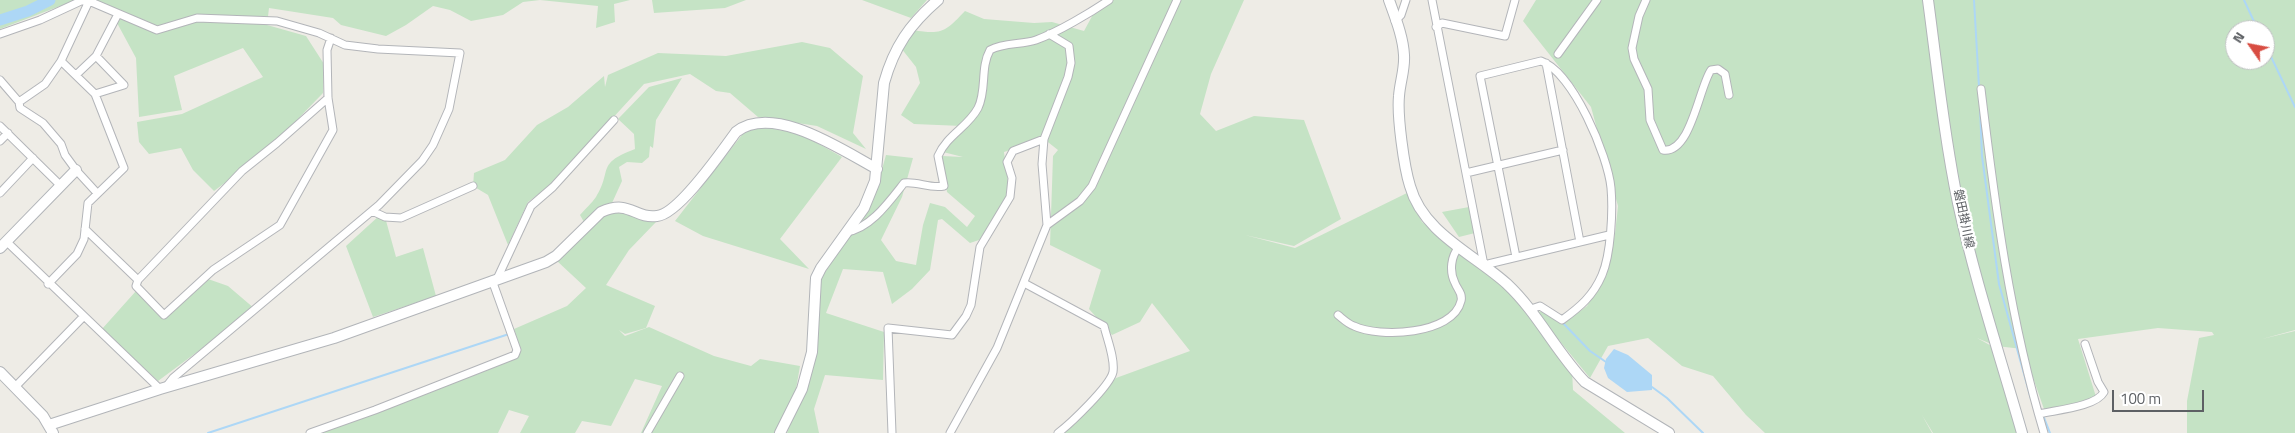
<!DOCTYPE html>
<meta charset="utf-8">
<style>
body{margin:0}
#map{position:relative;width:2295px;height:433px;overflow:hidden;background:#eeece6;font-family:"Titillium Web",sans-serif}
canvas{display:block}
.north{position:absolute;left:2225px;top:20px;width:50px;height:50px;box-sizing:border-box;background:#fff;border:1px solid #bebfc1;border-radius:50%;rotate:303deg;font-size:14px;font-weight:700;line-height:20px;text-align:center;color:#5d6064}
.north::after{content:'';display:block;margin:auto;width:18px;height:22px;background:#d84d42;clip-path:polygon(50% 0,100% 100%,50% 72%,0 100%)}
.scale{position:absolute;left:2112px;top:390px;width:92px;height:22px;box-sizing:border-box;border:2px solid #5d6064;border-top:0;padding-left:6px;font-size:15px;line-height:18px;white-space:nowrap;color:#5d6064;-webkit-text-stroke:4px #fff;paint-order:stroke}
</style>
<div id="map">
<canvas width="2295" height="433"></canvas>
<div class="north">N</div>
<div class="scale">100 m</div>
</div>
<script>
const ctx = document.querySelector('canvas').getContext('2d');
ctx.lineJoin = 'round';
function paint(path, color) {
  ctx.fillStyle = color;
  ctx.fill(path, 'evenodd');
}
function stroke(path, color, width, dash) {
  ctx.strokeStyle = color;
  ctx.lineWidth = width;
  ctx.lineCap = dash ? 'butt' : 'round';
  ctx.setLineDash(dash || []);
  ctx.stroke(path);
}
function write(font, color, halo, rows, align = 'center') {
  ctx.font = font + ' "Titillium Web","Noto Sans JP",sans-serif';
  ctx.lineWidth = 4.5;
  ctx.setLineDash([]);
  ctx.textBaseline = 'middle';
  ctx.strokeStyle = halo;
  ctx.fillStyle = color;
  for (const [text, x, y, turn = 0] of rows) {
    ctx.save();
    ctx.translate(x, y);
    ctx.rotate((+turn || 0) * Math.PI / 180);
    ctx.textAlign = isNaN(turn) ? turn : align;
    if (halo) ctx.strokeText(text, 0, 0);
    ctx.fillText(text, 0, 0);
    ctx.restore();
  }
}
paint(new Path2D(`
 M 0,0 L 76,0 L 0,29 Z
 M 82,0 L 630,0 L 614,4 L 615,22 L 596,28 L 598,6 L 540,0 L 523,2 L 503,15 L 471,21 L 450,10 L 433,6 L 406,25 L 386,36 L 341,25 L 333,18 L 269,8 L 267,25 L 306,36 L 324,64 L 323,93 L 267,151 L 214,191 L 193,170 L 181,148 L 149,154 L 139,142 L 137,122 L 182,114 L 263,77 L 243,48 L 174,76 L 182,110 L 139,117 L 136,58 L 110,10 Z
 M 652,0 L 746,0 L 725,8 L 654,13 Z
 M 862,0 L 927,0 L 911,18 Z
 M 1106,0 L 1244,0 L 1211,74 L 1200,114 L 1216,131 L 1254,116 L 1304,120 L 1341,219 L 1294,246 L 1245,235 L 1295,248 L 1407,193 L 1422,222 L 1488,271 L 1513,294 L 1572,370 L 1573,390 L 1625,433 L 1064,433 L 1116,378 L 1190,351 L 1152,303 L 1140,322 L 1112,335 L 1089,309 L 1101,270 L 1050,245 L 1053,156 L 1058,150 L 1044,139 L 1004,152 L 1009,190 L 998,213 L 979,240 L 970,243 L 942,219 L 938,220 L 930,270 L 912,289 L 892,304 L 883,272 L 843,269 L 826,313 L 884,332 L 883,380 L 825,375 L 814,409 L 819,433 L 787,433 L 813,365 L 819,281 L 873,201 L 886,155 L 913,158 L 902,197 L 881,240 L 896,261 L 916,265 L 923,225 L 930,203 L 945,207 L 967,227 L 975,216 L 947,192 L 942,156 L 963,157 L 943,152 L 962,126 L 914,124 L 901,115 L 920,83 L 916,67 L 901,48 L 913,30 C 942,35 945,32 965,11 L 984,19 L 1034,23 L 1052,22 L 1084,31 L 1096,9 Z
 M 1536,0 L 2295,0 L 2295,330 L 2262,339 L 2295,331 L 2295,433 L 2187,433 L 2187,401 L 2199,338 L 2214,335 L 2212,332 L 2158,328 L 2078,339 L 2097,400 L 2045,412 L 2023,349 L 1996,346 L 1977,338 L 1997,349 L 2017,433 L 1933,433 L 1922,415 L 1932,433 L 1765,433 L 1746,415 L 1713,376 L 1682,366 L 1648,338 L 1608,346 L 1590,378 L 1535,311 L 1549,313 L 1563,324 L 1587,306 L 1606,276 L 1615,234 L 1618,206 L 1591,107 L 1523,21 ZM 2235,30 L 2265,30 L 2265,60 L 2235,60 Z
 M 802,42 L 830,48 L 863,76 L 853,133 L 866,149 L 817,126 L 758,117 L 730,93 L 716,91 L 690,74 L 644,84 L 552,184 L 528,202 L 508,245 L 488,195 L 473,186 L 474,173 L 505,160 L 537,125 L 568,107 L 604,76 L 605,87 L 608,75 L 658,53 L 726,56 Z
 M 682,78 L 656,120 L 653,148 L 650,146 L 649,157 L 642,163 L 627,162 L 619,167 L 622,181 L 612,203 L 601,207 L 584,222 L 580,215 C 585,209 592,203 596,197 C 613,170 595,164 635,149 L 634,134 L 618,119 L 649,87 Z
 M 763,127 L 801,134 L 842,157 L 780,239 L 809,269 L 703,236 L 675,221 L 745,131 Z
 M 1469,207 L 1475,233 L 1459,237 L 1442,212 Z
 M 613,210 L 656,222 L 629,250 L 606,285 L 655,306 L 646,328 L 625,334 L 619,330 L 625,336 L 649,327 L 714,356 L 751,366 L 760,359 L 800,366 L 795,395 L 775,433 L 641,433 L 662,386 L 635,379 L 611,426 L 582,421 L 575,433 L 520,433 L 529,416 L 509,410 L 498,433 L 310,433 L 515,355 L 518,341 L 514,329 L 567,306 L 586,288 L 557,261 L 605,213 Z
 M 380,215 L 385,217 L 396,257 L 423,248 L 436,296 L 373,317 L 346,246 Z
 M 208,279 L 228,286 L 255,309 L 158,381 L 102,329 L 136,291 L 165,319 Z`), '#c5e3c5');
paint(new Path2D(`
 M 1614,349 L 1628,355 L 1652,375 L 1652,390 L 1627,392 L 1608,378 L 1604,368 L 1606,359 Z`), '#add7f6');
stroke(new Path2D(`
 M 1974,0 L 1979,87
 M 2244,0 L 2258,30
 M 2265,44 L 2295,107
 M 1980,107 L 1982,156 L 1999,284 L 2031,399
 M 1562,322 L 1590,351 L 1606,362
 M 1652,387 L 1667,398 L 1703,433
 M 2043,415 L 2050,433
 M 208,433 L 509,334`), '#add7f6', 2);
stroke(new Path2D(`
 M 0,20 L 28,11 L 50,0`), '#add7f6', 11);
const street = new Path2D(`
 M 1432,0 L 1484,265 L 1609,235
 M 1646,0 L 1639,16 L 1632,48 L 1634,59 L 1648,89 L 1650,120 L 1663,150 C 1691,154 1699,87 1711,70 L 1718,69 L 1725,74 L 1729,95
 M 1395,21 L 1401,15 L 1406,0
 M 1436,27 L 1442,23 L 1505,36 L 1515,0
 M 0,34 L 40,20 L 81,1 L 89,1 L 157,30 L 197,18 L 277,21 L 319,33 L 345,45 L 378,49 L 460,53 L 449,109 L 433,145 L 422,161 L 379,205 L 173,378 L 166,387
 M 1558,54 L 1597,0
 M 1546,63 L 1580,242
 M 76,75 L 96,56 L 118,14
 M 0,80 L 19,102 L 20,108 L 43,123 L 61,144 L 65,155 L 76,170 L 97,193
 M 1981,89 C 1995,206 2010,320 2044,433
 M 95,94 L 124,85 L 96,56
 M 19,102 L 45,84 L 61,61 L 89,1
 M 0,126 L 60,185
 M 0,141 L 8,133
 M 1466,173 L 1563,150
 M 0,193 L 33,158
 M 372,211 L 385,217 L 401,218 L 473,186
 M 1047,225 L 1080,201 L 1092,186 L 1177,0
 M 85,229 L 138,280 L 242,171 L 277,143 L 328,98
 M 846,232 C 870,229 889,202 904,183 C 917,181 930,189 944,186 L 938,156 C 947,135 968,127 978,108 C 987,90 980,68 990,50 C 1004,42 1022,45 1036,40 C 1058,32 1090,13 1109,0
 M 7,242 L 160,389
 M 1516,257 L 1480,76 L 1541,61 C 1573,72 1608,156 1611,188 C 1613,211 1611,254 1602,275 C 1593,296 1580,307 1562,320 L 1540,306 L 1531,309
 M 497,279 L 531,206 L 553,187 L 614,120
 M 138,280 L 136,286 L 164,315 L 213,270 L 280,225 L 333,130 L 328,98 L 327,50 L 331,38
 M 1024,283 L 1104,326 C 1107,339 1115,358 1113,372 C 1110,386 1070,424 1058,433
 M 48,284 L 77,254 L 84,239 L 88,203 L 124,168 L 95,94 L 61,61
 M 1338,315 C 1343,319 1348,324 1354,326 C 1379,338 1453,335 1461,301 C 1463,293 1457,289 1455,283 C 1449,271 1451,256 1459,247
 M 15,387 L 84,316
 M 2039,414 C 2055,410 2096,407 2104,392 L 2098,382 L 2085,344
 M 310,433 L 375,410 L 515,355 L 517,350 L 492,280
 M 647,433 L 680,376
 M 892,433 L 888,328 L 952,335 L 966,316 L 971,305 L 980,247 L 1010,197 L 1012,178 L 1007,162 L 1013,151 L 1044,139
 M 950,433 L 997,348 L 1047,225 L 1042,164 L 1044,139 L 1068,77 L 1071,63 L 1069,46 L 1049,34`);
const secondary = new Path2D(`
 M 1389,0 C 1395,17 1403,36 1404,55 C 1405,69 1400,82 1399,96 C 1397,116 1404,167 1410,186 C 1423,233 1474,254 1507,284 C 1538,313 1556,352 1585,382 L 1669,433
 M 1928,0 C 1937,67 1944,136 1958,203 C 1975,281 2000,356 2022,433
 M 0,248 L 76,170
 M 0,372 L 43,416 L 53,433
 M 49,425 L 160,389 L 334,338 L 546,262 L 556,256 L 601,212 C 630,199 634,219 657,216 C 679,214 722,151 736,132 C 773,103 842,150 877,169
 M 780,433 L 802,389 L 812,352 L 816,278 L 821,268 L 864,208 L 875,181 L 884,83 C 894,47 910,24 938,0`);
stroke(street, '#b3b5b9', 9);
stroke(secondary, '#b2b5b9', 12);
stroke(street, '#fff', 7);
stroke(secondary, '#fff', 10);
write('12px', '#5d6064', '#fff', [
 ["磐田掛川線",1963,219,78]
]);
</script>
